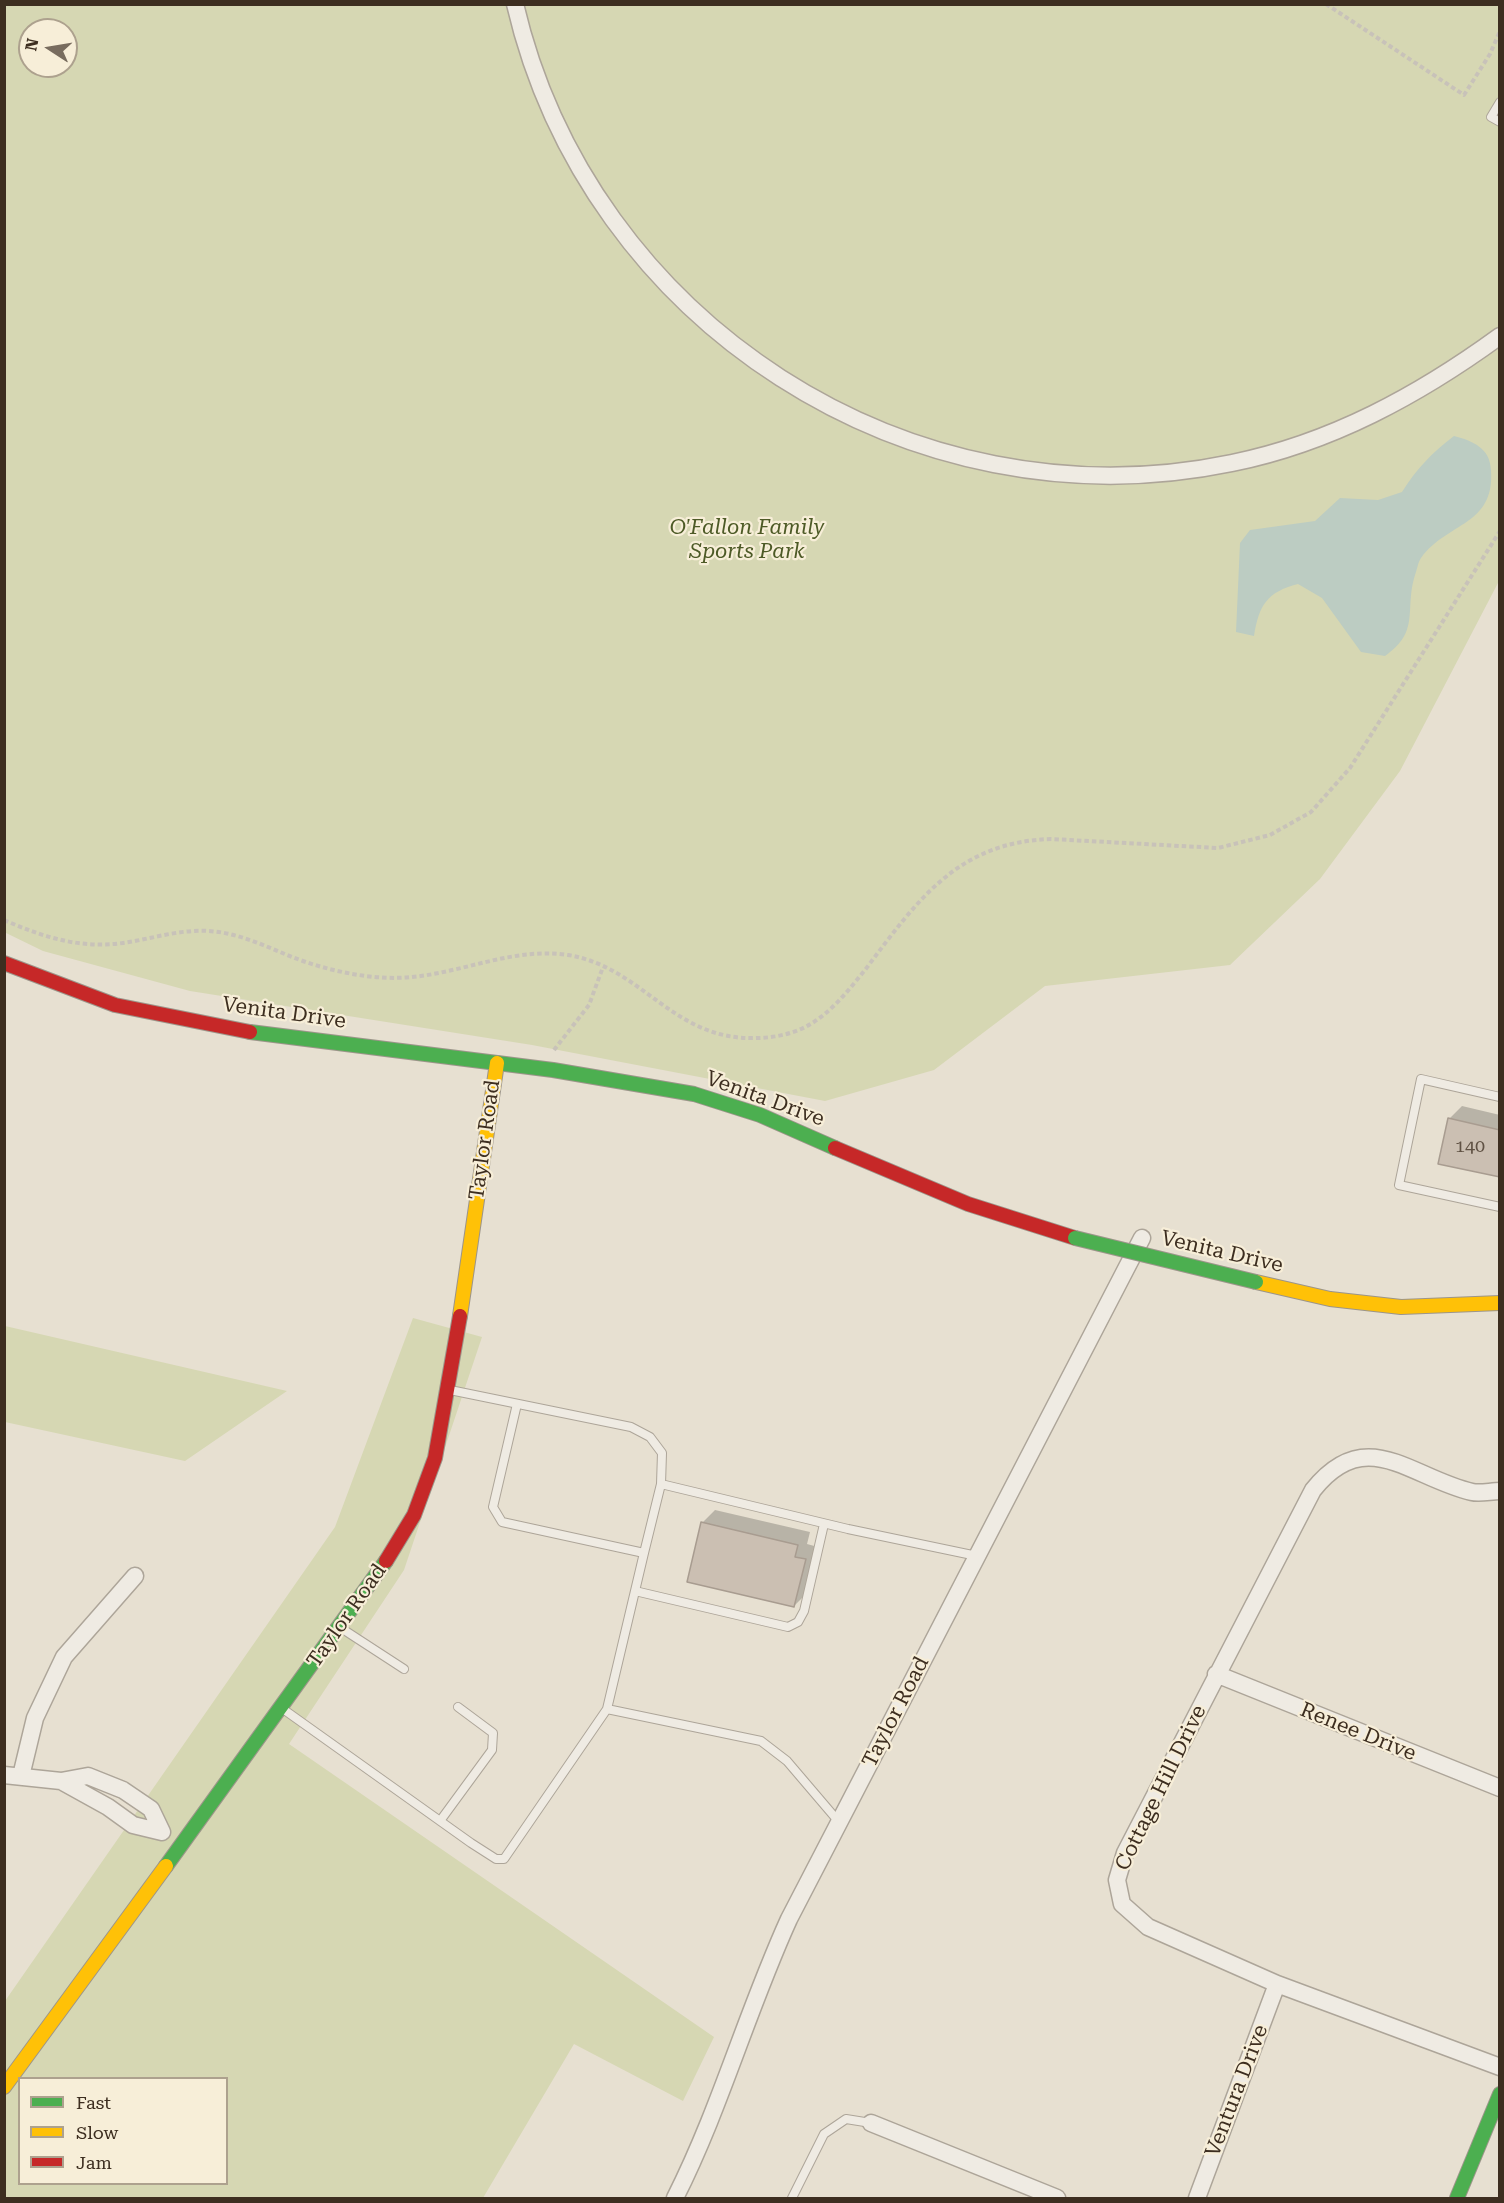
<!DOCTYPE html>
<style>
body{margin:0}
#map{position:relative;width:1504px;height:2203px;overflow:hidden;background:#e7e0d1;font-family:"Roboto Serif",serif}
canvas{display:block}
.frame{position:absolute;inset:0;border:6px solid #3d2e20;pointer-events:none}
.legend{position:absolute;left:18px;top:2077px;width:210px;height:108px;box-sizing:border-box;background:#f7eed8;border:2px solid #ada18e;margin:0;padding:8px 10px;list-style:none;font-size:18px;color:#3d2e20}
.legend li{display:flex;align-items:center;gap:12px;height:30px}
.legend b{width:30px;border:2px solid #ada18e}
.north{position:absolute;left:18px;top:18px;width:60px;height:60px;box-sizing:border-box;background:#f7eed8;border:2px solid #ada18e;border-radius:50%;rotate:282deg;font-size:16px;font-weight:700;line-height:24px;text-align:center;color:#3d2e20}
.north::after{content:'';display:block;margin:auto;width:21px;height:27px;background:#786c5e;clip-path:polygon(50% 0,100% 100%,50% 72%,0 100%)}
</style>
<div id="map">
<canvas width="1504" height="2203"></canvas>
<div class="frame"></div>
<ul class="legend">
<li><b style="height:8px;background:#4caf50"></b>Fast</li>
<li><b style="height:8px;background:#ffc107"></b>Slow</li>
<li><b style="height:8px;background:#c62828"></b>Jam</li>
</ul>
<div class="north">N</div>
</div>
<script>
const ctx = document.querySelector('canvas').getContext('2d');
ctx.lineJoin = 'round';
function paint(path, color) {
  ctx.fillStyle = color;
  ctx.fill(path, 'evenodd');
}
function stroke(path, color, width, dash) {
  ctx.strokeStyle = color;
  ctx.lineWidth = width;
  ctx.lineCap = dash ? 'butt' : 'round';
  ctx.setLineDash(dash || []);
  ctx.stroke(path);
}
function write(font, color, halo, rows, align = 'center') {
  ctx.font = font + ' "Roboto Serif",serif';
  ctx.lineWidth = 4.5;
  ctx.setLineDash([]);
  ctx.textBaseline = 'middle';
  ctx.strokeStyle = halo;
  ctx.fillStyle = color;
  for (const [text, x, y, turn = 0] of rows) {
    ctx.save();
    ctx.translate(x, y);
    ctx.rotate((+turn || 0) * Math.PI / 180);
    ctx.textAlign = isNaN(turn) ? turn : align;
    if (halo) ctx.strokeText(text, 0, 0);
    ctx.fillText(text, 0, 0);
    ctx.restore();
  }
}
paint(new Path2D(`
 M 4,5 L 1499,5 L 1499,581 L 1400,771 L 1320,879 L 1230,965 L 1045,986 L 934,1070 L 825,1101 L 532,1045 L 190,991 L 43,951 L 4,932 ZM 30,30 L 66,30 L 66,66 L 30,66 Z
 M 413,1318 L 482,1337 L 404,1570 L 289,1744 L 714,2037 L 683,2101 L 574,2044 L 483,2198 L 5,2198 L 5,2001 L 335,1527 ZM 20,2078 L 226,2078 L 226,2184 L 20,2184 Z
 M 5,1326 L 287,1391 L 185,1461 L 5,1422 Z`), '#d6d7b3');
paint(new Path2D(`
 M 1454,436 C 1473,441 1490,448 1491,470 C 1495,526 1447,522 1421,558 C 1418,562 1417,570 1415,575 C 1404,610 1421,631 1385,656 L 1361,652 L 1322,598 L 1298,584 C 1267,592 1259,605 1254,636 L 1236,632 L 1240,543 L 1250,530 L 1315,521 L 1340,498 L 1378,500 L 1402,492 C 1417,468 1432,453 1454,436 Z`), '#bcccc2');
paint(new Path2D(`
 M 1462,1106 L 1500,1115 L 1500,1176 L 1449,1119 Z
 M 715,1510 L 810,1532 L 807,1544 L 818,1547 L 807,1593 L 794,1606 L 702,1523 Z`), '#0003');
const building = new Path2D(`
 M 1448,1118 L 1500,1130 L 1500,1177 L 1438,1164 Z
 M 701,1522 L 798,1545 L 795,1557 L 806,1559 L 794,1607 L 687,1582 Z`);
paint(building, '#cbbfb2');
stroke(building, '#a89c90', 1.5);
const lane = new Path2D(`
 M 1500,102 L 1491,117 L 1500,122
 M 1500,1097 L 1421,1079 L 1399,1185 L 1500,1207
 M 450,1390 L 631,1427 L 650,1437 L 662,1453 L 661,1484 L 848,1529 L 977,1556
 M 517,1404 L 493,1507 L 502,1522 L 644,1553 L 661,1484
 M 635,1591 L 788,1627 L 798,1622 L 804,1611 L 824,1524
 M 341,1628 L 404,1669
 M 283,1709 L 471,1843 L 496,1859 L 504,1859 L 607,1709 L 644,1553
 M 607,1709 L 761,1741 L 787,1761 L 839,1822
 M 440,1821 L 492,1750 L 493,1733 L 458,1707
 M 792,2198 L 824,2134 L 846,2119 L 871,2123`);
const street = new Path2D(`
 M 515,4 C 589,322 910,530 1232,463 C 1331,443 1419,395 1500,336
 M 1500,1491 C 1491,1491 1480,1494 1472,1492 C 1411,1478 1366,1423 1313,1490 L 1125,1853 L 1117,1880 L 1122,1904 L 1148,1927 L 1277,1984 L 1500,2067
 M 1216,1674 L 1500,1788
 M 4,1775 L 61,1781 L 88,1776 L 123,1790 L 151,1809 L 162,1832 L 133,1825 L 108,1807 L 61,1781
 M 21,1776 L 35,1718 L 64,1657 L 135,1576
 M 871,2123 L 1057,2198
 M 675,2198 C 720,2109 747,2011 789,1919 L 1142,1238
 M 1197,2198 L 1277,1984`);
const fast = new Path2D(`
 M 250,1032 L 553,1070 L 694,1094 L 760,1115 L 835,1148
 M 166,1866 L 386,1561
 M 1457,2198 L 1500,2094`);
const slow = new Path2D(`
 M 1256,1282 L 1330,1299 L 1401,1307 L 1500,1303
 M 460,1316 L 497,1063
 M 4,2087 L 166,1866`);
const jam = new Path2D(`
 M 4,963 L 115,1005 L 250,1032
 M 835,1148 L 968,1204 L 1075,1238
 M 386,1561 L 414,1515 L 435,1458 L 460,1316`);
stroke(lane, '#ada599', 10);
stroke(street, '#ada599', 19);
stroke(fast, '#9c958a', 16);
stroke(slow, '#9c958a', 16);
stroke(jam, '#9c958a', 16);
stroke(new Path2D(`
 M 1326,4 L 1464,95 L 1490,54 L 1500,31
 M 4,920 C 43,937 80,949 123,943 C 151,939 180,929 209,931 C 239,933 265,946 292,957 C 328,971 374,981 412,977 C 465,972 514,947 568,955 C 643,967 673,1041 756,1038 C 771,1038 787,1035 801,1029 C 828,1017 847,992 865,970 C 917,901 957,842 1051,839 L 1218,848 L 1270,835 L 1311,812 L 1350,768 L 1500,531
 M 554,1050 L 589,1005 L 603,967`), '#c8c2b9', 4, [4.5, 3]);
stroke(lane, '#efebe3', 8);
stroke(street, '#efebe3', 16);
stroke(fast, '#4caf50', 14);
stroke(slow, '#ffc107', 14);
stroke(jam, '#c62828', 14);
const fastBridge = new Path2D(`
 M 1075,1238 L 1256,1282`);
stroke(fastBridge, '#9c958a', 16, []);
stroke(fastBridge, '#4caf50', 14);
write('18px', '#605244', null, [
 ["140",1470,1147]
]);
write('italic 21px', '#4d5a26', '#f7eed8', [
 ["O'Fallon Family",747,528],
 ["Sports Park",747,552]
]);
write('21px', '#3d2e20', '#f7eed8', [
 ["Venita Drive",284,1013,8],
 ["Venita Drive",765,1099,20],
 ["Taylor Road",485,1140,-82],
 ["Venita Drive",1222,1252,13],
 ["Taylor Road",347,1616,-55],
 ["Taylor Road",896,1712,-63],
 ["Renee Drive",1358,1732,22],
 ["Cottage Hill Drive",1161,1788,-64],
 ["Ventura Drive",1237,2091,-69]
]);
</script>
